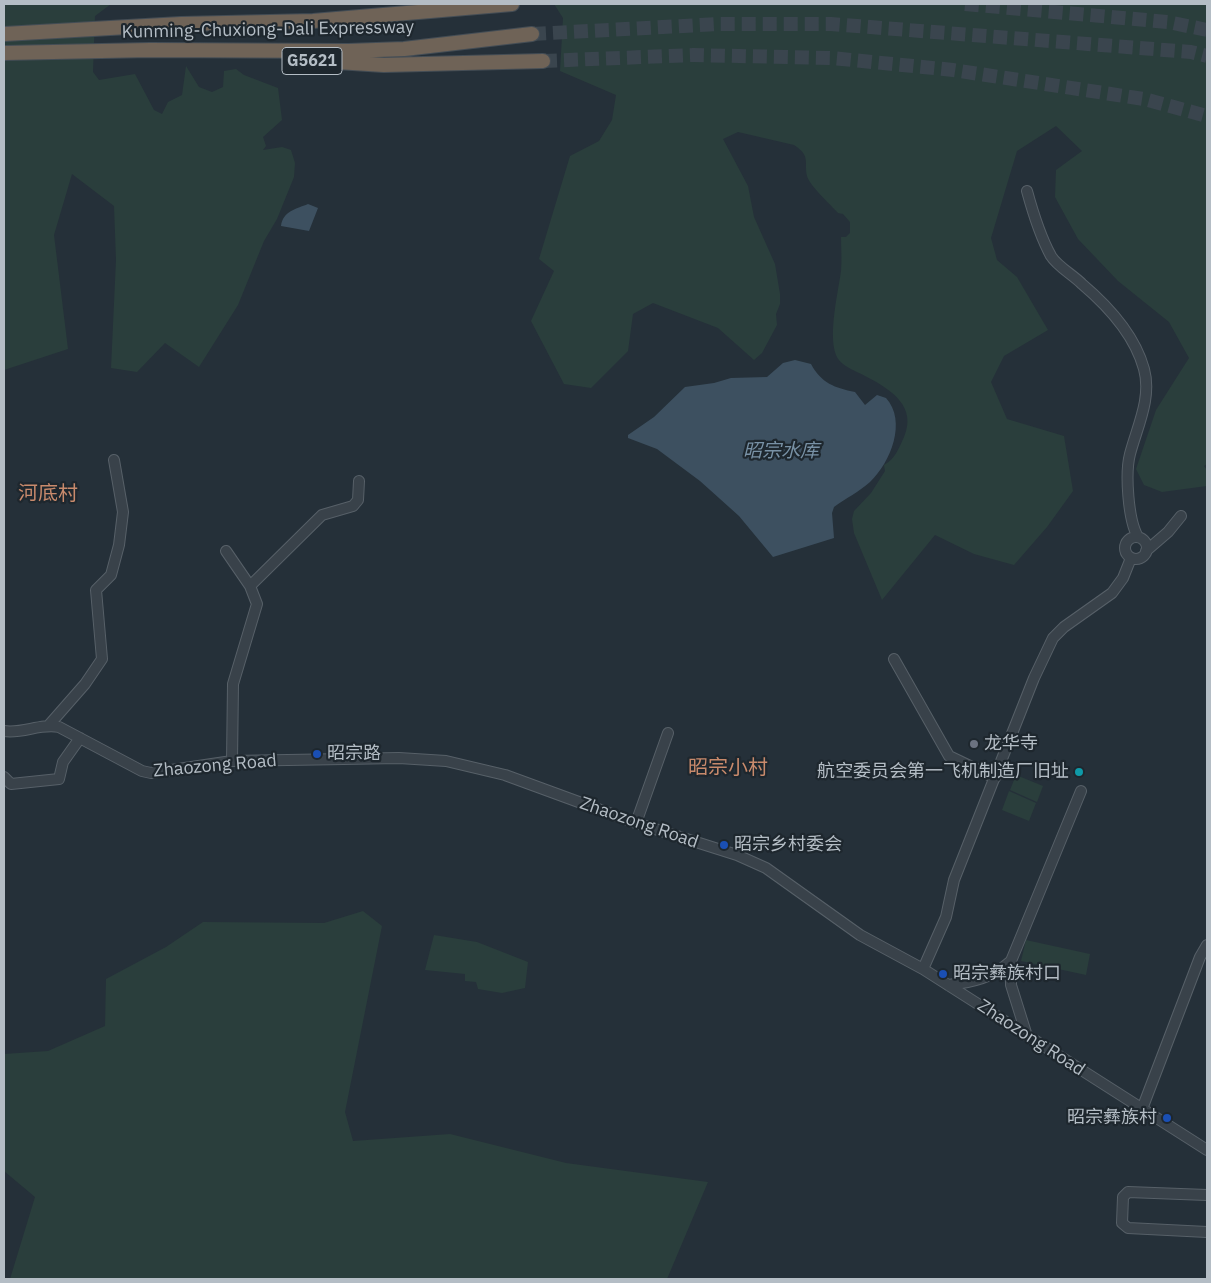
<!DOCTYPE html>
<meta charset="utf-8">
<style>
body{margin:0}
#map{position:relative;width:1211px;height:1283px;overflow:hidden;background:#253039;font-family:"IBM Plex Sans",sans-serif}
canvas{display:block}
.frame{position:absolute;inset:0;border:5px solid #b4bdc5;pointer-events:none}
</style>
<div id="map">
<canvas width="1211" height="1283"></canvas>
<div class="frame"></div>
</div>
<script>
const ctx = document.querySelector('canvas').getContext('2d');
ctx.lineJoin = 'round';
function paint(path, color) {
  ctx.fillStyle = color;
  ctx.fill(path, 'evenodd');
}
function stroke(path, color, width, dash) {
  ctx.strokeStyle = color;
  ctx.lineWidth = width;
  ctx.lineCap = dash ? 'butt' : 'round';
  ctx.setLineDash(dash || []);
  ctx.stroke(path);
}
function write(font, color, halo, rows, align = 'center') {
  ctx.font = font + ' "IBM Plex Sans","Noto Sans SC",sans-serif';
  ctx.lineWidth = 4.5;
  ctx.setLineDash([]);
  ctx.textBaseline = 'middle';
  ctx.strokeStyle = halo;
  ctx.fillStyle = color;
  for (const [text, x, y, turn = 0] of rows) {
    ctx.save();
    ctx.translate(x, y);
    ctx.rotate((+turn || 0) * Math.PI / 180);
    ctx.textAlign = isNaN(turn) ? turn : align;
    if (halo) ctx.strokeText(text, 0, 0);
    ctx.fillText(text, 0, 0);
    ctx.restore();
  }
}
paint(new Path2D(`
 M 4,4 L 111,4 L 95,16 L 93,72 L 99,80 L 135,74 L 154,110 L 162,114 L 168,102 L 182,95 L 186,66 L 199,87 L 212,92 L 223,87 L 224,71 L 236,69 L 244,75 L 278,88 L 282,120 L 263,137 L 266,146 L 263,150 L 282,147 L 291,150 L 295,163 L 294,177 L 277,219 L 264,241 L 238,305 L 199,367 L 165,343 L 137,372 L 111,368 L 116,260 L 114,206 L 72,174 L 54,235 L 68,349 L 4,370 Z
 M 554,4 L 1207,4 L 1207,464 L 1204,466 L 1207,470 L 1207,486 L 1162,492 L 1144,485 L 1136,469 L 1156,410 L 1189,358 L 1169,322 L 1118,281 L 1078,239 L 1055,197 L 1056,170 L 1082,151 L 1056,126 L 1017,151 L 991,238 L 997,260 L 1017,277 L 1048,330 L 1004,356 L 991,382 L 1007,419 L 1064,436 L 1073,491 L 1047,527 L 1014,565 L 974,554 L 935,535 L 882,600 L 854,533 L 852,519 L 854,511 L 871,493 L 885,471 L 884,465 C 895,459 899,448 904,437 C 917,407 892,390 867,377 C 857,371 841,367 836,355 C 828,334 838,293 841,271 C 842,260 841,248 841,237 L 846,237 L 850,233 L 850,222 L 843,214 L 838,213 C 831,205 809,185 807,176 C 804,162 811,156 794,145 L 738,132 L 723,139 L 748,186 L 754,217 L 775,264 L 780,294 L 780,304 L 776,314 L 777,325 L 762,353 L 754,360 L 718,328 L 653,303 L 633,314 L 628,351 L 591,388 L 564,384 L 531,321 L 554,271 L 539,259 L 570,156 L 599,141 L 612,120 L 616,95 L 560,71 L 563,18 Z
 M 1016,775 L 1043,786 L 1037,802 L 1010,790 Z
 M 1009,791 L 1036,803 L 1029,821 L 1002,810 Z
 M 363,911 L 382,926 L 345,1112 L 353,1141 L 450,1134 L 566,1163 L 708,1182 L 667,1279 L 10,1279 L 35,1197 L 4,1171 L 4,1054 L 48,1051 L 105,1026 L 106,979 L 166,947 L 203,922 L 324,923 Z
 M 434,935 L 477,942 L 528,962 L 525,988 L 502,993 L 478,989 L 476,982 L 465,981 L 465,974 L 425,970 Z
 M 1026,940 L 1090,954 L 1086,975 L 1021,961 Z`), '#2a3e3c');
paint(new Path2D(`
 M 308,204 L 318,208 L 309,231 L 281,226 C 283,211 296,209 308,204 Z
 M 795,360 L 811,364 C 821,383 835,388 855,392 L 865,405 L 877,395 L 886,398 C 907,421 891,462 870,482 C 859,492 846,498 834,507 L 832,513 L 834,538 L 773,557 L 739,516 L 700,481 L 657,449 L 628,438 L 628,435 L 654,417 L 685,387 L 714,383 L 731,378 L 767,377 L 783,363 Z`), '#3d5060');
stroke(new Path2D(`
 M 965,4 L 1168,22 L 1207,30
 M 532,34 L 719,24 L 831,24 L 1191,52 L 1207,56
 M 543,61 L 693,55 L 832,58 L 953,70 L 1144,99 L 1207,116`), '#3a454e', 14, [14, 7]);
const minor = new Path2D(`
 M 1027,191 C 1033,213 1040,236 1051,256 C 1057,266 1073,275 1082,284 C 1108,306 1135,336 1144,369 C 1152,398 1137,427 1130,454 C 1125,473 1128,520 1138,537
 M1125 548a11 11 0 1 1 22 0a11 11 0 1 1-22 0Z
 M 226,551 L 250,586
 M 1146,551 L 1168,532 L 1181,516
 M 894,659 L 949,756 L 995,778
 M 49,725 L 85,684 L 102,659 L 96,590 L 111,575 L 119,545 L 123,512 L 114,460
 M 4,731 C 23,734 40,723 59,727 L 142,771 L 151,773 L 232,761 L 399,758 L 446,761 L 505,775 L 636,823 L 737,855 L 766,868 L 860,935 L 923,969 L 1207,1150
 M 232,761 L 233,684 L 257,604 L 250,586 L 322,515 L 353,506 L 358,500 L 359,481
 M 4,777 L 11,784 L 59,779 L 63,762 L 80,738
 M 636,823 L 668,733
 M 1011,961 L 1081,791
 M 923,969 L 946,917 L 954,880 L 1034,678 L 1053,638 L 1064,627 L 1112,593 L 1123,578 L 1131,558
 M 948,985 C 973,982 992,978 1011,961 L 1011,985 L 1027,1036
 M 1142,1109 L 1200,957 L 1207,945
 M 1207,1195 L 1128,1192 L 1123,1197 L 1122,1223 L 1128,1228 L 1207,1232`);
const highway = new Path2D(`
 M 4,34 L 181,24 L 313,21 L 512,4
 M 4,53 L 150,50 L 348,51 L 404,49 L 532,34
 M 290,59 L 384,65 L 543,61`);
stroke(minor, '#576068', 12);
stroke(highway, '#444d55', 16);
stroke(minor, '#39424a', 10);
stroke(highway, '#6f6357', 14);
for (const [x, y, r, color] of [
 [974,744,5,"#6b7280"],
 [317,754,5,"#1a4fb4"],
 [1079,772,5,"#0f9aa8"],
 [724,845,5,"#1a4fb4"],
 [943,974,5,"#1a4fb4"],
 [1167,1118,5,"#1a4fb4"]
]) {
  const dot = new Path2D();
  dot.arc(x, y, r, 0, 2 * Math.PI);
  ctx.fillStyle = color;
  ctx.fill(dot);
  stroke(dot, '#1e272e', 2);
}
for (const [x, y, w] of [
 [312,61,60]
]) {
  const box = new Path2D();
  box.roundRect(x - w / 2, y - 13.5, w, 27, 4);
  ctx.fillStyle = '#1e272e';
  ctx.fill(box);
  stroke(box, '#b4bdc5', 1);
}
write('bold 16px', '#b4bdc5', null, [
 ["G5621",312,61]
]);
write('18px', '#b4bdc5', '#1e272e', [
 ["Kunming-Chuxiong-Dali Expressway",268,30,-1],
 ["Zhaozong Road",215,766,-5],
 ["Zhaozong Road",639,823,19],
 ["Zhaozong Road",1031,1038,33]
]);
write('18px', '#b4bdc5', '#1e272e', [
 ["龙华寺",984,744],
 ["昭宗路",327,754],
 ["航空委员会第一飞机制造厂旧址",1069,772,"right"],
 ["昭宗乡村委会",734,845],
 ["昭宗彝族村口",953,974],
 ["昭宗彝族村",1157,1118,"right"]
], 'left');
write('italic 19px', '#7891a5', '#1e272e', [
 ["昭宗水库",781,452]
]);
write('20px', '#c88a6c', '#1e272e', [
 ["河底村",48,494],
 ["昭宗小村",728,768]
]);
</script>
